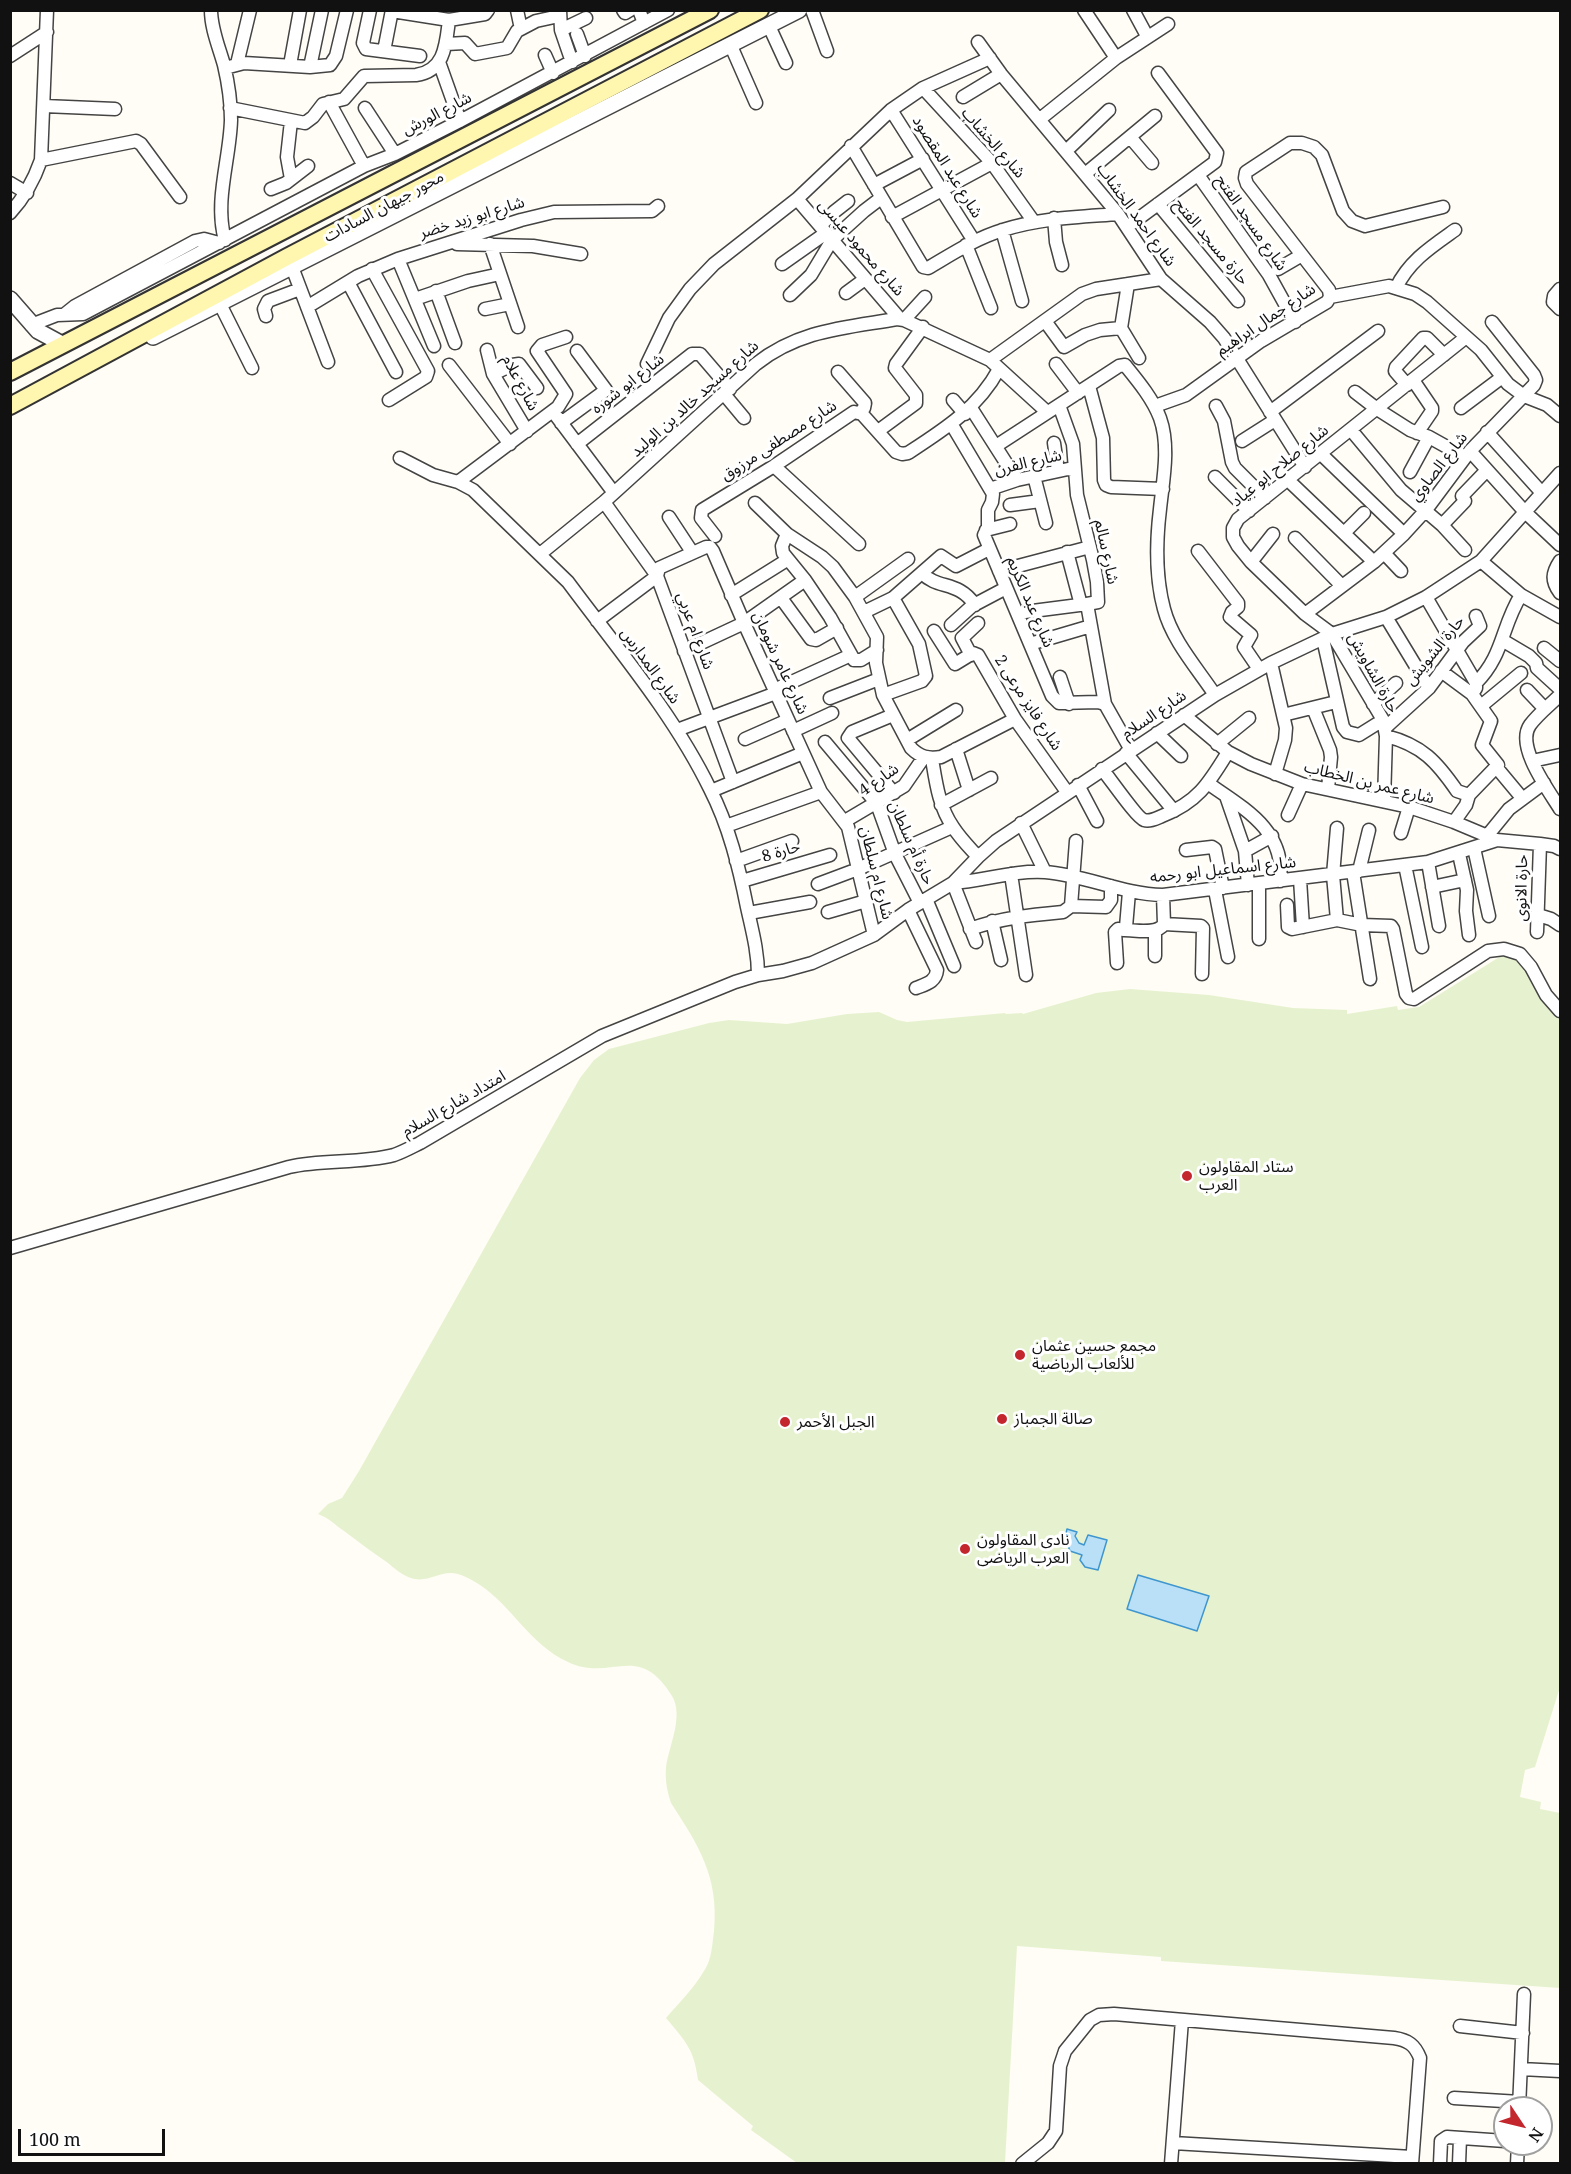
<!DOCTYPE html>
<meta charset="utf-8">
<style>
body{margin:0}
#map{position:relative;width:1571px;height:2174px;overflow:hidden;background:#fffdf5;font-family:"Noto Serif",serif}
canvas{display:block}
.frame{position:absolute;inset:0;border:12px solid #111;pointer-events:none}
.north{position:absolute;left:1493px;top:2096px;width:60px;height:60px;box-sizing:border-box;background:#fff;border:2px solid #a0a0a0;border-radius:50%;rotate:125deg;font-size:16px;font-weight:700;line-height:24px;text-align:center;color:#111}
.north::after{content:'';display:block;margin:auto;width:21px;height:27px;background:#c4262e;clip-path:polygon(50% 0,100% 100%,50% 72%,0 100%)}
.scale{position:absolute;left:18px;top:2129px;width:147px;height:27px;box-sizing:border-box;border:3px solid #111;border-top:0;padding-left:8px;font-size:18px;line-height:21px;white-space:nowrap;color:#111;-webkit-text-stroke:4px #fff;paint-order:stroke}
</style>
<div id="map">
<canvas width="1571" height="2174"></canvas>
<div class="frame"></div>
<div class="north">N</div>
<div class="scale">100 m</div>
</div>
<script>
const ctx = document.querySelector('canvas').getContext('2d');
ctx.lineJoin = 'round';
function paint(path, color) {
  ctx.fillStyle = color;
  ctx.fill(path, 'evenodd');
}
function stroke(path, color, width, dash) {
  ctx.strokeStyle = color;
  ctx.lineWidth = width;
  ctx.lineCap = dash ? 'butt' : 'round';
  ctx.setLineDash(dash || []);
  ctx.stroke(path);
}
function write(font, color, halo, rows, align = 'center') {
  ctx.font = font + ' "Noto Serif","Noto Sans Arabic",serif';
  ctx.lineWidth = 6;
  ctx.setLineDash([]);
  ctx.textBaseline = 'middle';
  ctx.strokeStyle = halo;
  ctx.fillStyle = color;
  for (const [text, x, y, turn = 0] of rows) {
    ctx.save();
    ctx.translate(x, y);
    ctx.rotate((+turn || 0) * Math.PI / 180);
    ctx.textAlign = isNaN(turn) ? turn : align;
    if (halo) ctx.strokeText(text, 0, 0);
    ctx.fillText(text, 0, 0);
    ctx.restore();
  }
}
paint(new Path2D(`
 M 1501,956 L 1508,956 L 1520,960 L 1560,1014 L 1560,1687 L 1535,1767 L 1525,1770 L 1520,1797 L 1541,1802 L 1540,1809 L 1560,1813 L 1560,1988 L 1161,1961 L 1161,1957 L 1017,1946 L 1005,2163 L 797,2163 L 751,2130 L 753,2126 L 698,2080 C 694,2049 686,2042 666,2018 C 679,2003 694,1988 704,1971 C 712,1959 712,1945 714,1931 C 719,1877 699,1846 671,1803 C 667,1791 665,1780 666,1767 C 669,1746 684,1716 672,1696 C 638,1640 611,1683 568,1662 C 529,1644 513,1607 480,1585 C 472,1580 461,1573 451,1573 C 437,1573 426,1583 411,1578 C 402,1575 395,1569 388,1563 C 373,1553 359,1542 344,1531 C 335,1525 329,1518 318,1514 L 328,1504 L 342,1498 L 359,1471 L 580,1078 L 594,1060 L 609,1049 L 709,1023 L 729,1020 L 787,1024 L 847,1014 L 879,1012 L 897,1020 L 907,1022 L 1005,1013 L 1006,1014 L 1022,1013 L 1023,1014 L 1096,993 L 1130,989 L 1209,995 L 1293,1008 L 1347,1010 L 1347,1014 L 1397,1006 L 1398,1010 L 1419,1007 Z`), '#e6f2cf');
const water = new Path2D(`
 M 1067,1529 L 1077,1532 L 1075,1536 L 1079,1543 L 1084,1545 L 1088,1535 L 1107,1540 L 1098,1570 L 1085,1567 L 1080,1560 L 1082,1555 L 1070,1551 L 1065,1538 Z
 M 1138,1575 L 1209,1596 L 1197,1631 L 1127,1609 Z`);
paint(water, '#b9e0f7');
stroke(water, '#3f96cf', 1.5);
const minor = new Path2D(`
 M 211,10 C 211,29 219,47 224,65 C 228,82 231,102 231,120 C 230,159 214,201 225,240
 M 370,10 L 363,43 L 366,49 L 420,56
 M 517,10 L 521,29
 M 560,10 L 561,30 L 572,62
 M 623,10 L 625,13 L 630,10
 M 639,10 L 644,23
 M 812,10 L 827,51
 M 1084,10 L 1116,58
 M 1133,10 L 1147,36
 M 392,11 L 449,20 L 485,14 L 488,10
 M 769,26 L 786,63
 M 561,30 L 586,18
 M 577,34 L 585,56
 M 978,42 L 1001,74 L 1118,214 L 1161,279 L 1210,322 L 1224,338 L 1305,467
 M 446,44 L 465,43 L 475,54 L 507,48 L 517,31 L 536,21 L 559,16
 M 731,46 L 756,103
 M 384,51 L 392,10
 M 545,55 L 553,73
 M 10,56 L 47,32
 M 439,62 L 460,121
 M 237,64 L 250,10
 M 290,65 L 300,10
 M 310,67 L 322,10
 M 225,68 L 244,63 L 310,67 L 330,65 L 336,56 L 347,10
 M 923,88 L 992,163 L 1034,222
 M 963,97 L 1001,74
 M 329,102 L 364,166
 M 44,106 L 115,109
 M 230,108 L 305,123 L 313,117 L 323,104 L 344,99 L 364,76 L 416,75 C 445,71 446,44 449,20
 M 365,108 L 395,154
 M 891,110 L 974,241
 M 1040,119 L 1116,58 L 1168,24
 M 291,121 L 287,157 L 291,179
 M 1130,137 L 1152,163
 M 851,146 L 923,267 L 928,268 C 952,254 976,238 1003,230 C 1040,218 1079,217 1118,214
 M 1066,151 L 1109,110
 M 41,160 L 136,141 L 141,144 L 180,197
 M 1085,174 L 1155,116
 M 1198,175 L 1269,275 L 1295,322
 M 10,183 L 27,193
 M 874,185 L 923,159
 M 271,189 L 286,183 L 308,166
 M 797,199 L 900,319
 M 1158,204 L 1238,301
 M 10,213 C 25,197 34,180 41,160 L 47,10
 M 892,217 L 992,163
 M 1054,218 L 1056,242 L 1062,265
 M 820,226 L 834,212 L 848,201
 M 1127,227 L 1215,162 L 1217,153 L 1158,73
 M 1002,230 L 1022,301
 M 457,244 L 533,246 L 581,254
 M 490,244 L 518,327
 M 966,245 L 991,308
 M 398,259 L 434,346
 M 782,264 L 826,233
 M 292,267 L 328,362
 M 372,269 L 428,371 L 426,377 L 389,400
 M 1278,269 L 1302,255
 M 348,282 L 396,372
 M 1128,284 L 1121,328 L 1139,358
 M 1396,288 C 1409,261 1431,247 1455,230
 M 1560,289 L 1554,296 L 1553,302 L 1560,309
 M 436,291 L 455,343
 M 846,293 L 865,279
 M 790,295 L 811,275 L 832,240 L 864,211 L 881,198
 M 1330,297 L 1389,286 L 1415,294 L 1427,302 L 1481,350 L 1508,384 L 1524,396 L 1547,405 L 1560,416
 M 415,299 L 468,281 L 500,274
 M 220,304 L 252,368
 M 307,307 L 358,276 L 398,259 L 521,220 L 554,212 L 652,211 L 658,206
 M 485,309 L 510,304
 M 65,314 L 75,306 L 195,241 L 204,239 L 219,243
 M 266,316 L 264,309 L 268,301 L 300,289
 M 904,320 L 925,297
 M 1045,321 L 1064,347 L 1085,335 L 1100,330 L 1121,328
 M 31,325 L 57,315 L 83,314 L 364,166 L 395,154 L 460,121 L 668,10
 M 487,350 L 493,374 L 527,431
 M 990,360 L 1082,294 L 1096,289 L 1161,279
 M 647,364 L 669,318 L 690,289 L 714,264 L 797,199 L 891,110 L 923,88 L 990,58
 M 1056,364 L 1078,393
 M 449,365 L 510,444
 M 838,372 L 865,403 L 864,408 L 860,413
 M 493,374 L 512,365 L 519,364 L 537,388
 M 1413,380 L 1432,408 L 1432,411 L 1417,433
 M 1407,385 L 1395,371 L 1396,367 L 1423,338 L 1427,338 L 1444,355
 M 1089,386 L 1103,438 L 1104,480 L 1106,485 L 1111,487 L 1163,489
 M 1355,392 L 1377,409 L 1410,430 L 1429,437 L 1465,457
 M 724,394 L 744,418
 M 953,400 L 965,414
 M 1059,405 L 1073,444 L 1077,495 L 1093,560 L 1097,582 L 1098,602 L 1087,604 L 1105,704
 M 1155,406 L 1186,395 L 1261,341 L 1327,302 L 1330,297 L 1329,290 L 1247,184 L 1245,178 L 1246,172 L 1290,143 L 1302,143 L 1314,147 L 1322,155 L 1343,211 L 1352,221 L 1365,226 L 1443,207
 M 1216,406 L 1224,421 L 1232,462 L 1235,468 L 1265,498
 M 971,408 L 1017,480
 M 1461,408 L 1501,378
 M 1270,412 L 1378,331
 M 557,417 L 614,493
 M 561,423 L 606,390 L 577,351
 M 952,425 L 993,494 L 992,502 L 988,510 L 988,527 L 984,535 L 1052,696 L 1059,703 L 1098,702 L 1105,704 L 1131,750
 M 1351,430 L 1401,490 L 1442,525 L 1465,550
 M 878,431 L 916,403 L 916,395 L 895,368 L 896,364 L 923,327
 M 1487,432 L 1542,493
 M 1242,441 L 1275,420
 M 1054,443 L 1058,471
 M 577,444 L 692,354 L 700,354 L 730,389
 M 996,446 L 1119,366 L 1125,365 C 1138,381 1153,399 1160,418 C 1170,446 1163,480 1160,509 C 1156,542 1155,576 1164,609 C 1172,640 1197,668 1215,695
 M 1470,451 L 1525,512 L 1560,545
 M 1321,454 L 1404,534
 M 400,458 L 433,475 L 458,482 L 473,490 L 568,582 C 617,648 674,715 710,789 C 729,826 739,867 747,907 C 752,930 758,951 758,975
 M 774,466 L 859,544
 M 1410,472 L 1429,437
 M 1034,476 L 1046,523
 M 1215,477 L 1249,511
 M 1288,480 L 1374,562
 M 458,482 L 558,407 L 566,394 L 537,351 L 542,345 L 566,337
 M 990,489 L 1017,480 L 1068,469 L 1074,470
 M 1462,496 L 1487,470
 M 604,502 L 657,576 L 733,782
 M 755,503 L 787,534 L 822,557 L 833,567 L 855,597 L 877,637 L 876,663 L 883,695 L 911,748 C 920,757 928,759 941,757 L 1015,719
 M 1010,505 L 1040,501
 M 669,517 L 692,552
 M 1442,525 L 1465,501
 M 986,530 L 1010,524
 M 1344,533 L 1364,513
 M 787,534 L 782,546 L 783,553 L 805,580 L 830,617 L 854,660 L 861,660 L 877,650
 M 715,536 L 701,518 L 702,510 L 774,466 L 854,412 L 862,414 L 896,452 L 902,454 L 908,453 C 945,429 978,408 999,369
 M 1295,538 L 1342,586
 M 1198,551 L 1238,603 L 1238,607 L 1232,612 L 1230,617 L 1251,635 L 1244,647 L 1259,669
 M 1067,552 L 1081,605
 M 1384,553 L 1401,571
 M 540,554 L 604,502 L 756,364 C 799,330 844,328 897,319 L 904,320 L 990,360 L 1047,412
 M 1481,561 L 1521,595 L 1560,617
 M 1560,561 C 1552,573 1551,581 1560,593
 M 1251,562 L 1273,534
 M 999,571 L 1090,547
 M 922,573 C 938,590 958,580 975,605
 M 731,595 L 787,560
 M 855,597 L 908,559
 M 1426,597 L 1476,683 L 1476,688 L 1472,694
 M 781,598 L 811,639 L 816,640 L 837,628
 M 864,612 L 893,598 L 941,556 L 956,566 L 989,549
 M 1017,613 L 1087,604
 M 1305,614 L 1374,562 L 1404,534 L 1426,510 L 1470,451 L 1534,385 L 1536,380 L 1534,375 L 1492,322
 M 1386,617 L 1429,688
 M 597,621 L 657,576 L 659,568 L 706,547 L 710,547 L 713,551 L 744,623 L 821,792 L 848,827 L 874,935
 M 951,625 L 972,606 L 1006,588
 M 934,631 L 955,664 L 973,653 L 978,655 L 1015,719 L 1067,792
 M 1323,639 L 1343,727 L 1347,732 L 1359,735 L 1383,720
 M 1502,640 L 1529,656 L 1536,663 L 1537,668 L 1560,689
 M 1030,644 L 1091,626
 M 1544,648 L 1560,661
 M 684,651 L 744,623 L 805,580
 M 971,655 L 962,638 L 978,623
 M 1271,663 L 1286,728 L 1285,740 L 1275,774
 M 1441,671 L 1472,694 L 1491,721 L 1482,745 L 1498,765 L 1469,795
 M 1060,677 L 1069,704
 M 1476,683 C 1504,655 1501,627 1521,595
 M 774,690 L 851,655
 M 1527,690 L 1545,709
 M 883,695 L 922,681 L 926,676 L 919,644 L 893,598
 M 1560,695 C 1551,704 1538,714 1530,725 C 1515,746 1549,791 1560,809
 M 830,698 L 879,679
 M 1373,704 L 1396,683
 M 1481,706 L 1521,673
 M 1313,708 L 1330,750 L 1331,757 L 1328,789
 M 893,715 L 852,732 L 848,738 L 894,793
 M 1184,715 L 1228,752 L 1251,764 L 1302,784 L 1409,807 L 1454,822 L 1497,840 L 1540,844 L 1554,846 L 1560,849
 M 1283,715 L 1336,702
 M 1385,728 L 1429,688 L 1463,642 L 1480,626 L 1476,616
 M 677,730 L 776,693
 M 793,731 L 832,713
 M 1157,733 L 1181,756
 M 1386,736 C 1422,745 1437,762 1457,791 L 1469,795
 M 745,739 L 788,720
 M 907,740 L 956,710
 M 825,742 L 877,804 L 895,854 L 920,903
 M 1217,744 L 1249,718
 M 956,749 L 969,790
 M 1126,753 L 1174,811
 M 932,759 C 936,783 939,807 953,827 C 960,838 969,847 978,857
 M 1532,761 L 1560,755
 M 1497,768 L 1522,798
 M 1102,769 C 1109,777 1137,818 1144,820 C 1150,822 1157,818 1162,816 C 1198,802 1209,783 1228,752
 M 1209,784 C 1245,809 1286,831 1280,881
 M 1078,785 L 1097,821
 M 711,791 L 803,753
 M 1226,796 L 1245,851 L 1248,885
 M 1384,801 L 1386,736 L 1383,720 L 1332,634 L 1305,614 L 1251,562 L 1238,546 L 1233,537 L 1233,528 L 1238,519 L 1465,338
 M 941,805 L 991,778
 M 1288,815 L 1302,784
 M 845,821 L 904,786 L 924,757
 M 1454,822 L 1466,805 L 1469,795
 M 1021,823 L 1045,872
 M 726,826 L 821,792
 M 1401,833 L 1409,807
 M 1487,836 L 1509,809 L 1544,783
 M 1474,848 L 1489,916
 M 1186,850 L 1212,847 L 1215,849 L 1223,888
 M 1245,851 L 1272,836
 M 1459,854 L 1467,890 L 1466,911 L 1469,935
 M 736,861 L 792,841
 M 1428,862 L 1439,926
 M 1405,865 L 1422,947
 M 1359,871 L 1369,830
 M 1353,872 L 1370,979
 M 1011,874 L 1026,975
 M 1300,879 L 1303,927
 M 742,881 L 830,855
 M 818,884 L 858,869 L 952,827
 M 1432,887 L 1465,880
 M 1215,890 L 1228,957
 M 1163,895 L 1164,924
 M 926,899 L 954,966
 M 1287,905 L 1288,927 L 1292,929 L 1337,920 L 1362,925 L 1391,926 L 1393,929 L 1406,994 L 1409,998 L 1414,999 L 1488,951 L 1504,949 L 1520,954 L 1531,967 L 1546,995 L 1560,1011
 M 1071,906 L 1106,907 L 1111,900 L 1111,886
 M 908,910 L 937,970 C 936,982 926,984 916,988
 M 828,912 L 866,901
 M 749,913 L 810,902
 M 1538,915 L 1551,919 L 1560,925
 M 1337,920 L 1333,875 L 1337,828
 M 992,921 L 1001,960
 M 1164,924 L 1201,926 L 1203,928 L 1202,974
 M 970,929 C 1001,918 1030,915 1063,912 L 1071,906 L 1076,841
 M 1124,930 C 1136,930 1157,935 1164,924
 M 1537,932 L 1540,844
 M 1259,939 L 1259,883
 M 976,942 L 953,883 C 983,881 1014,870 1045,872 C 1085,875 1122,894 1163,895 L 1428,862 L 1497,840
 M 1155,956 L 1155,931
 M 1117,963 L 1115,932 L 1118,929 L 1124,930 L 1126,927 L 1129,892
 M 10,1248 L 289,1167 C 323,1159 360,1164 394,1155 C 403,1152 412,1147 420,1143 L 602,1036 L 735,982 L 758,975 L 783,971 L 812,963 L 874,935 L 908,910 L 953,883 L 978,857 L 996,841 L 1215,695 L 1271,663 L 1332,634 L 1386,617 L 1426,597 L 1481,561 L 1560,473
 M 1460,2026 L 1523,2033
 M 1521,2069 L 1560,2071
 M 1454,2098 L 1520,2102
 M 1519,2108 L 1524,1994
 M 1173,2143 L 1412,2157
 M 1022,2164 L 1048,2143 L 1056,2131 L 1060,2066 L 1065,2051 L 1090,2020 L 1099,2015 L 1114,2014 L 1394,2038 C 1408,2040 1415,2045 1420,2058 L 1412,2164
 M 1171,2164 L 1182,2020
 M 1440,2164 L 1441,2141 L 1447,2137 L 1505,2141
 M 1459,2164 L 1460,2138
 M 1517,2164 L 1518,2144`);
const tertiary = new Path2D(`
 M 10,299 L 38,331 L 62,344
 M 153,337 L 799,10`);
const secondary = new Path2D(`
 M 10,372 L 710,10
 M 10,406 L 287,257 L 760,10`);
stroke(minor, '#444', 15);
stroke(tertiary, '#444', 18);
stroke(secondary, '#333', 20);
stroke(minor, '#fff', 12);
stroke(tertiary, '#fff', 15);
stroke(secondary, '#fff6b0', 16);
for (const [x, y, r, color] of [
 [1187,1176,6,"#c4262e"],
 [1020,1355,6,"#c4262e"],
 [1002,1419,6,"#c4262e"],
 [785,1422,6,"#c4262e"],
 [965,1549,6,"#c4262e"]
]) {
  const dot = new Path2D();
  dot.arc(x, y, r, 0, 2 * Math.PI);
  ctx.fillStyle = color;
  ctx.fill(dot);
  stroke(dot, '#fff', 2);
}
write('16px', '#111', '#fff', [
 ["شارع الورش",437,114,-27],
 ["شارع الخشاب",993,143,49],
 ["شارع عبد المقصود",947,167,58],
 ["محور جيهان السادات",384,207,-28],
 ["شارع احمد الخشاب",1136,215,54],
 ["شارع ابو زيد خضر",472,218,-17],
 ["شارع مسجد الفتح",1251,223,55],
 ["حارة مسجد الفتح",1211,242,50],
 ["شارع محمود عيسى",861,248,49],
 ["شارع جمال ابراهيم",1266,320,-34],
 ["شارع علام",520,383,62],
 ["شارع ابو شوره",628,384,-38],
 ["شارع مسجد خالد بن الوليد",695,399,-42],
 ["شارع مصطفى مرزوق",779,441,-33],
 ["شارع الفرن",1028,463,-13],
 ["شارع صلاح ابو عياد",1280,466,-39],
 ["شارع الصاوي",1439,467,-52],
 ["شارع سالم",1106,552,78],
 ["شارع عبد الكريم",1030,602,67],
 ["شارع ام عربي",695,631,70],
 ["حارة الشويش",1435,651,-51],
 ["شارع عامر شومان",780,663,65],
 ["شارع المدارس",650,666,54],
 ["حارة الشاويش",1373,673,61],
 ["شارع فايز مرعى 2",1028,703,57],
 ["شارع السلام",1154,715,-34],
 ["شارع 4",879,780,-35],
 ["شارع عمر بن الخطاب",1369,783,14],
 ["حارة أم سلطان",911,843,66],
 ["حارة 8",781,852,-17],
 ["شارع اسماعيل ابو رحمه",1223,870,-6],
 ["شارع ام سلطان",876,873,76],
 ["حارة الانوى",1522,888,-89],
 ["امتداد شارع السلام",454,1104,-30]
]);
write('16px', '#111', '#fff', [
 ["ستاد المقاولون",1199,1167],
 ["العرب",1199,1185],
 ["مجمع حسين عثمان",1032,1346],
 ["للألعاب الرياضية",1032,1364],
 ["صالة الجمباز",1014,1419],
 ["الجبل الأحمر",797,1422],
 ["نادى المقاولون",977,1540],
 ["العرب الرياضى",977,1558]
], 'left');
</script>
